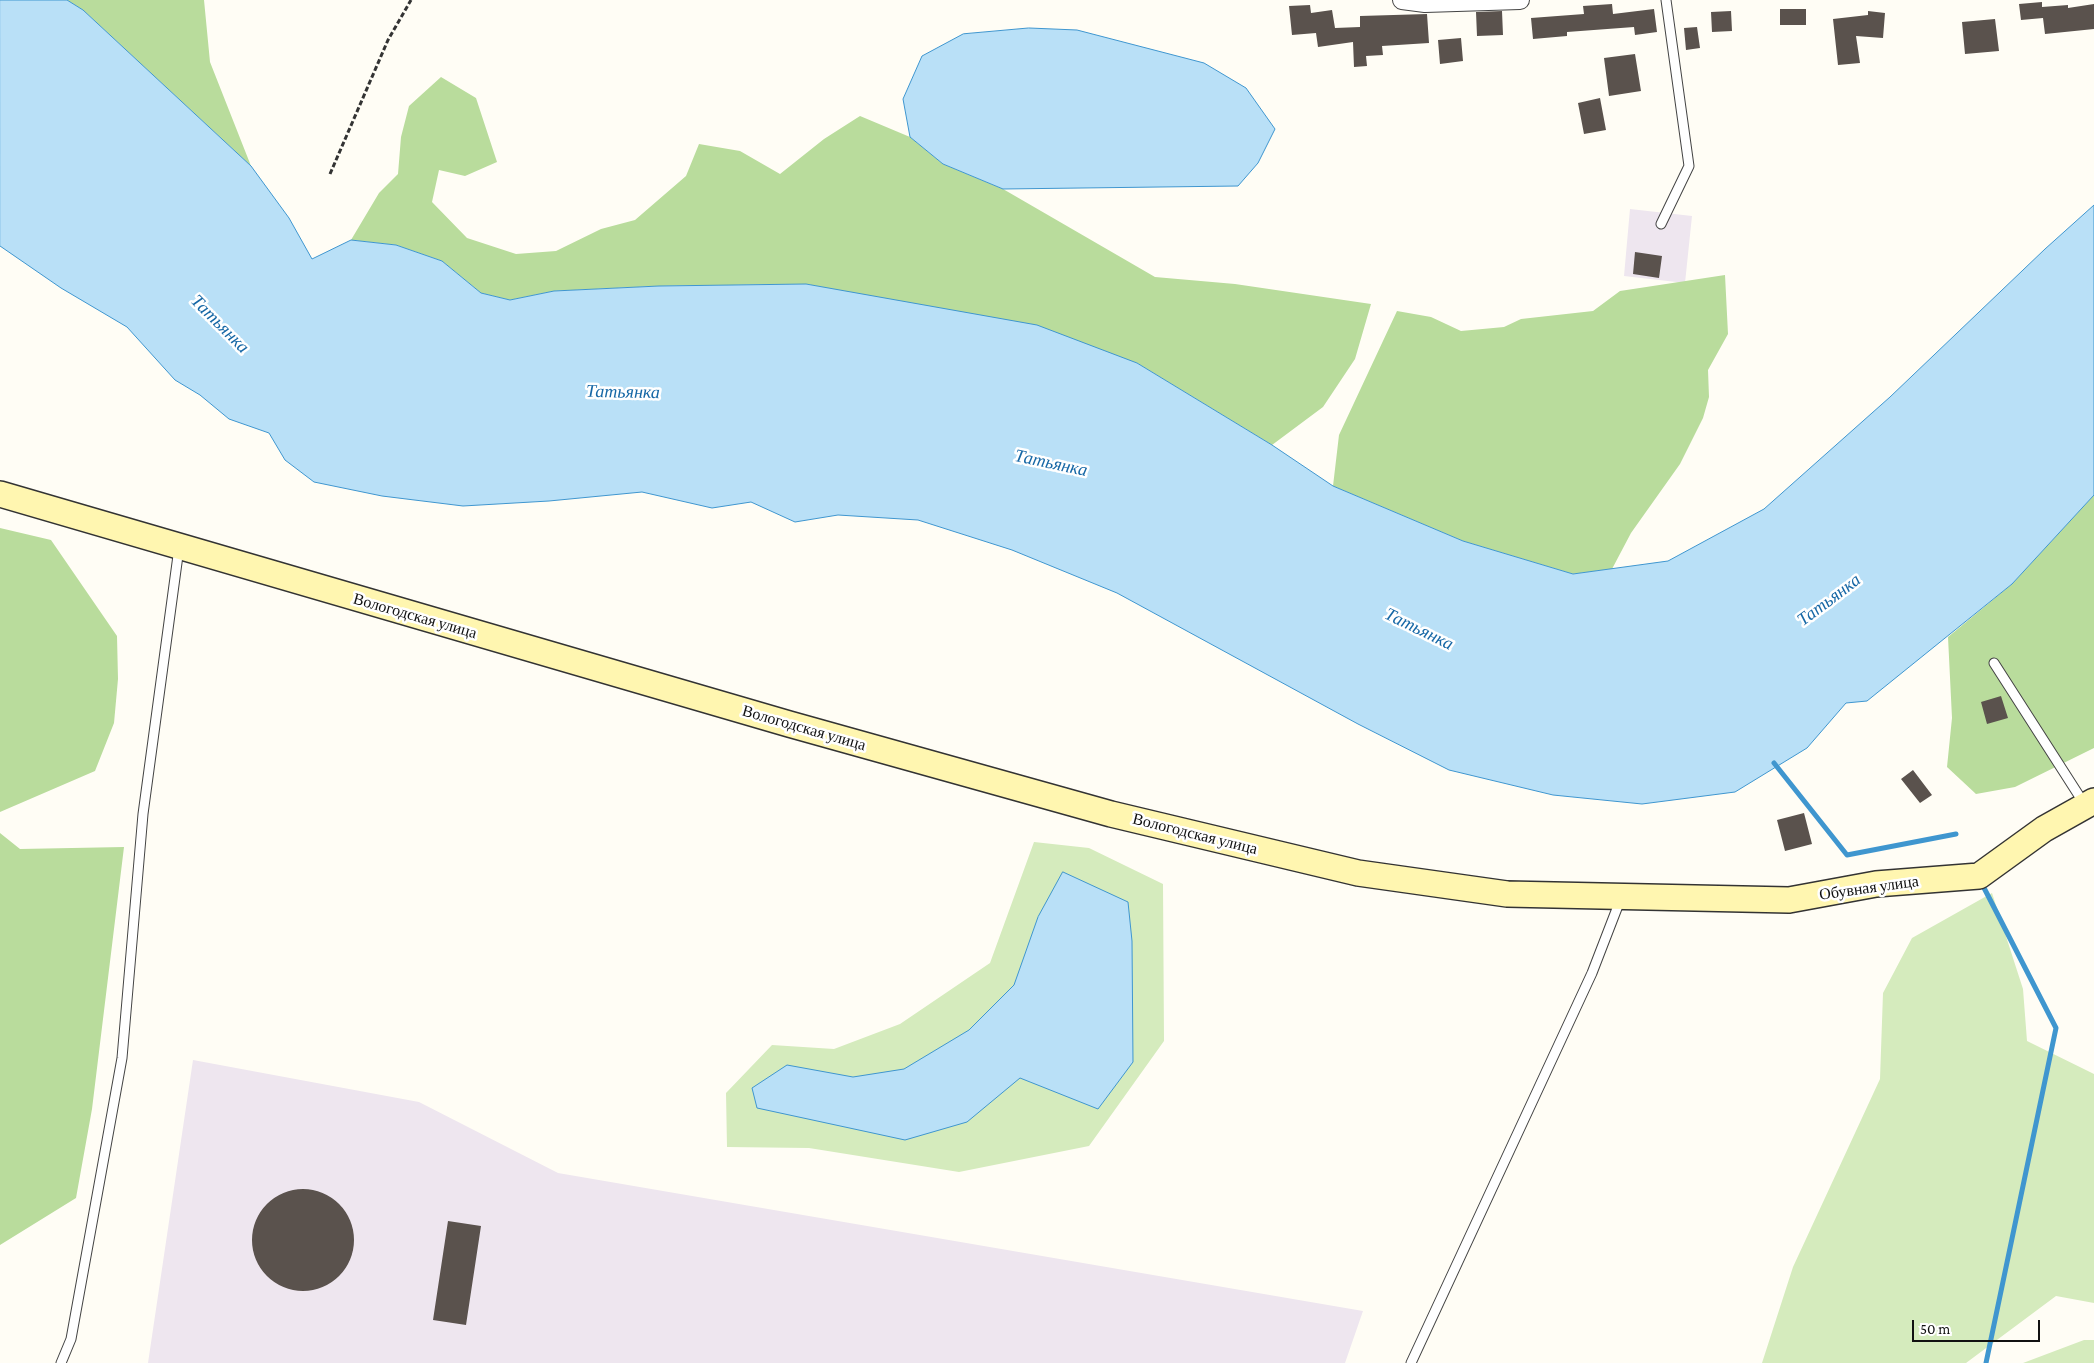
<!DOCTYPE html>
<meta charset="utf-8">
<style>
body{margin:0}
#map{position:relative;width:2094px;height:1363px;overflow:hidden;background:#fffdf5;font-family:"Crimson Pro",serif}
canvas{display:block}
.scale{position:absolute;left:1912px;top:1320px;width:128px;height:22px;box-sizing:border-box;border:2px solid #111;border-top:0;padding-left:6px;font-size:15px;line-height:18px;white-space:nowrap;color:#111;-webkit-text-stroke:4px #fff;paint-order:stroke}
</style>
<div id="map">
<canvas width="2094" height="1363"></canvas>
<div class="scale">50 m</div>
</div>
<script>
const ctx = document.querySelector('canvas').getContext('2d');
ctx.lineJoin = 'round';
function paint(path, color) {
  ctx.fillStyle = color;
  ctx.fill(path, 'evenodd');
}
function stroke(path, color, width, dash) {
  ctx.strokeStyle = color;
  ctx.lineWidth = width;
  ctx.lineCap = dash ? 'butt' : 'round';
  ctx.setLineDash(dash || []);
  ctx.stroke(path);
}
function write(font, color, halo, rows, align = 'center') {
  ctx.font = font + ' "Crimson Pro",serif';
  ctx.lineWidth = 5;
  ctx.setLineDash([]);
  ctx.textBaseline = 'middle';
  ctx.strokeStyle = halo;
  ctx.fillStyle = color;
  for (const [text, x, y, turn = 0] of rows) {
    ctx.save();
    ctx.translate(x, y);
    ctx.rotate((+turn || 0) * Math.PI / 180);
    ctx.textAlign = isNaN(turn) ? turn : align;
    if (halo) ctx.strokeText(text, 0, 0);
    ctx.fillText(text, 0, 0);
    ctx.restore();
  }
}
paint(new Path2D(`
 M 1630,209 L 1692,216 L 1685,283 L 1624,276 Z
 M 193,1060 L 419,1102 L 558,1173 L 1363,1311 L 1345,1363 L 148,1363 Z`), '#eee6ef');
paint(new Path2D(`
 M 1034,842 L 1089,848 L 1163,884 L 1164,1041 L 1089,1146 L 959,1172 L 809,1148 L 727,1147 L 726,1093 L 772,1045 L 834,1049 L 900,1024 L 990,963 Z
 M 1992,893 L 2023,989 L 2027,1041 L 2094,1074 L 2094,1303 L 2056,1296 L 1966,1363 L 1762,1363 L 1793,1267 L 1880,1079 L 1883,993 L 1912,938 Z
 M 2084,1340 L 2094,1340 L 2094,1363 L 2023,1363 Z`), '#d5ebbd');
paint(new Path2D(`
 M 67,0 L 204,0 L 210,62 L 251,166 L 83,10 Z
 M 441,77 L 476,98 L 497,162 L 465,176 L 439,170 L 432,202 L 467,238 L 516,254 L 556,251 L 601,229 L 635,220 L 686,176 L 699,144 L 740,151 L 780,174 L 824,139 L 860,116 L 910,137 L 943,164 L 1003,189 L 1155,277 L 1235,284 L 1371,304 L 1355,359 L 1323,407 L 1272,445 L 1137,363 L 913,305 L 806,284 L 659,286 L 554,291 L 510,300 L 481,293 L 442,261 L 396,245 L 351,240 L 379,193 L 398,174 L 401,137 L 409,106 Z
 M 1725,275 L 1728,334 L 1708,370 L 1709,397 L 1703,418 L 1680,464 L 1631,533 L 1612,569 L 1573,574 L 1463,541 L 1333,486 L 1339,435 L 1397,311 L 1431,317 L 1461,331 L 1504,327 L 1521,319 L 1593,311 L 1620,291 Z
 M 2094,495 L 2094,748 L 2015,787 L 1976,794 L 1947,767 L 1952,718 L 1948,637 L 2012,584 Z
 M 0,528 L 51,540 L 117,636 L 118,679 L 114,723 L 95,771 L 0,812 Z
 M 0,833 L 20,849 L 124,847 L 92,1109 L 76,1198 L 0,1245 Z`), '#b9dc9c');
const water = new Path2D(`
 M 0,0 L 67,0 L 83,10 L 251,166 L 289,218 L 312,259 L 351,240 L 396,245 L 442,261 L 481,293 L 510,300 L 554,291 L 659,286 L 806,284 L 1037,325 L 1137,363 L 1272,445 L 1333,486 L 1463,541 L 1573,574 L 1668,561 L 1764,509 L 1890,397 L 2045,249 L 2094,205 L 2094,495 L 2012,584 L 1867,701 L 1846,703 L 1807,748 L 1735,792 L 1642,804 L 1553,795 L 1449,770 L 1358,724 L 1117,593 L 1012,550 L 918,520 L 838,515 L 795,522 L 751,502 L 712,508 L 642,492 L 549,501 L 463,506 L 382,496 L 314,482 L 285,460 L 269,433 L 229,419 L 200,395 L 175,380 L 127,327 L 61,288 L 0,246 Z
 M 1029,28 L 1077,30 L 1204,63 L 1246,88 L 1275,129 L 1258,163 L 1238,186 L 1003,189 L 943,164 L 910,137 L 903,99 L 922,56 L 963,34 Z
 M 1063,872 L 1128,902 L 1132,941 L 1133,1062 L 1098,1109 L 1020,1078 L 967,1122 L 905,1140 L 757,1108 L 752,1088 L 787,1065 L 853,1077 L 904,1069 L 969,1030 L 1014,985 L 1038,917 Z`);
paint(water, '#b9e0f7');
stroke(water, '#3f96cf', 1);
stroke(new Path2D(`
 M 1774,763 L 1847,855 L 1956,834
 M 1981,882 L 2056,1028 L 1986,1363`), '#3f96cf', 5);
paint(new Path2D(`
 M 2042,2 L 2042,7 L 2068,5 L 2068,8 L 2094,4 L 2094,29 L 2045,34 L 2043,18 L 2021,20 L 2019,4 Z
 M 1612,4 L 1613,14 L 1654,9 L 1657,32 L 1635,35 L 1634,27 L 1567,32 L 1567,36 L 1533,39 L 1531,18 L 1584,14 L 1583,6 Z
 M 1310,5 L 1311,13 L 1332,10 L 1335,28 L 1360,27 L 1360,16 L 1427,14 L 1429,43 L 1382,46 L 1383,55 L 1366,56 L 1367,66 L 1354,67 L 1353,42 L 1318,47 L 1316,33 L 1292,35 L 1289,6 Z
 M 1780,9 L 1806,9 L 1806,25 L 1780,25 Z
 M 1502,11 L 1503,35 L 1477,36 L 1476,12 Z
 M 1731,11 L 1732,31 L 1712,32 L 1711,12 Z
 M 1868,11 L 1885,13 L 1883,38 L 1856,36 L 1860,63 L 1838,65 L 1833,19 L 1868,15 Z
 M 1995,19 L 1999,51 L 1965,54 L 1962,22 Z
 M 1697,27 L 1700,48 L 1686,50 L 1684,28 Z
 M 1461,38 L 1463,61 L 1440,64 L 1438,40 Z
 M 1635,54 L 1641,91 L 1609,96 L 1604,58 Z
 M 1600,98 L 1606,130 L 1584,134 L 1578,103 Z
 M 1635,252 L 1662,256 L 1659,278 L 1633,274 Z
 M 2001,696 L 2008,718 L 1987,724 L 1981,702 Z
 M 1913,770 L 1932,795 L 1920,803 L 1901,779 Z
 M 1804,813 L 1812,844 L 1785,851 L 1777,820 Z
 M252 1240a51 51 0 1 1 102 0a51 51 0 1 1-102 0Z
 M 448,1221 L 481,1226 L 466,1325 L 433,1320 Z`), '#5a524d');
const service = new Path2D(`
 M 1661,224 L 1689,166 L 1666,0
 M 1994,663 L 2085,805
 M 61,1363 L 71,1339 L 122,1058 L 143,814 L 179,548
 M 1411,1363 L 1592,973 L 1621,898`);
const minor = new Path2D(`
 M 1402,0 L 1425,3 L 1520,0`);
const secondary = new Path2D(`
 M 0,494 L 789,724 L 1111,814 L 1358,873 L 1507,894 L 1789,900 L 1876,884 L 1979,876 L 2044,829 L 2094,801`);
stroke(service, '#444', 11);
stroke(minor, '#444', 20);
stroke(secondary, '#333', 28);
stroke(new Path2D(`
 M 330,174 L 388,40 L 411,0`), '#333', 3, [5, 2.5]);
stroke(service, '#fff', 9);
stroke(minor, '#fff', 18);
stroke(secondary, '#fff6b0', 25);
write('16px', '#111', '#fff', [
 ["Вологодская улица",415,616,16],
 ["Вологодская улица",804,728,16],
 ["Вологодская улица",1195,834,14],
 ["Обувная улица",1869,888,-8]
]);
write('italic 18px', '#1768a6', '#fff', [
 ["Татьянка",220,324,45],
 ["Татьянка",623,392,1],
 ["Татьянка",1051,463,12],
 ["Татьянка",1829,600,-37],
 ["Татьянка",1419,629,26]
]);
</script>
